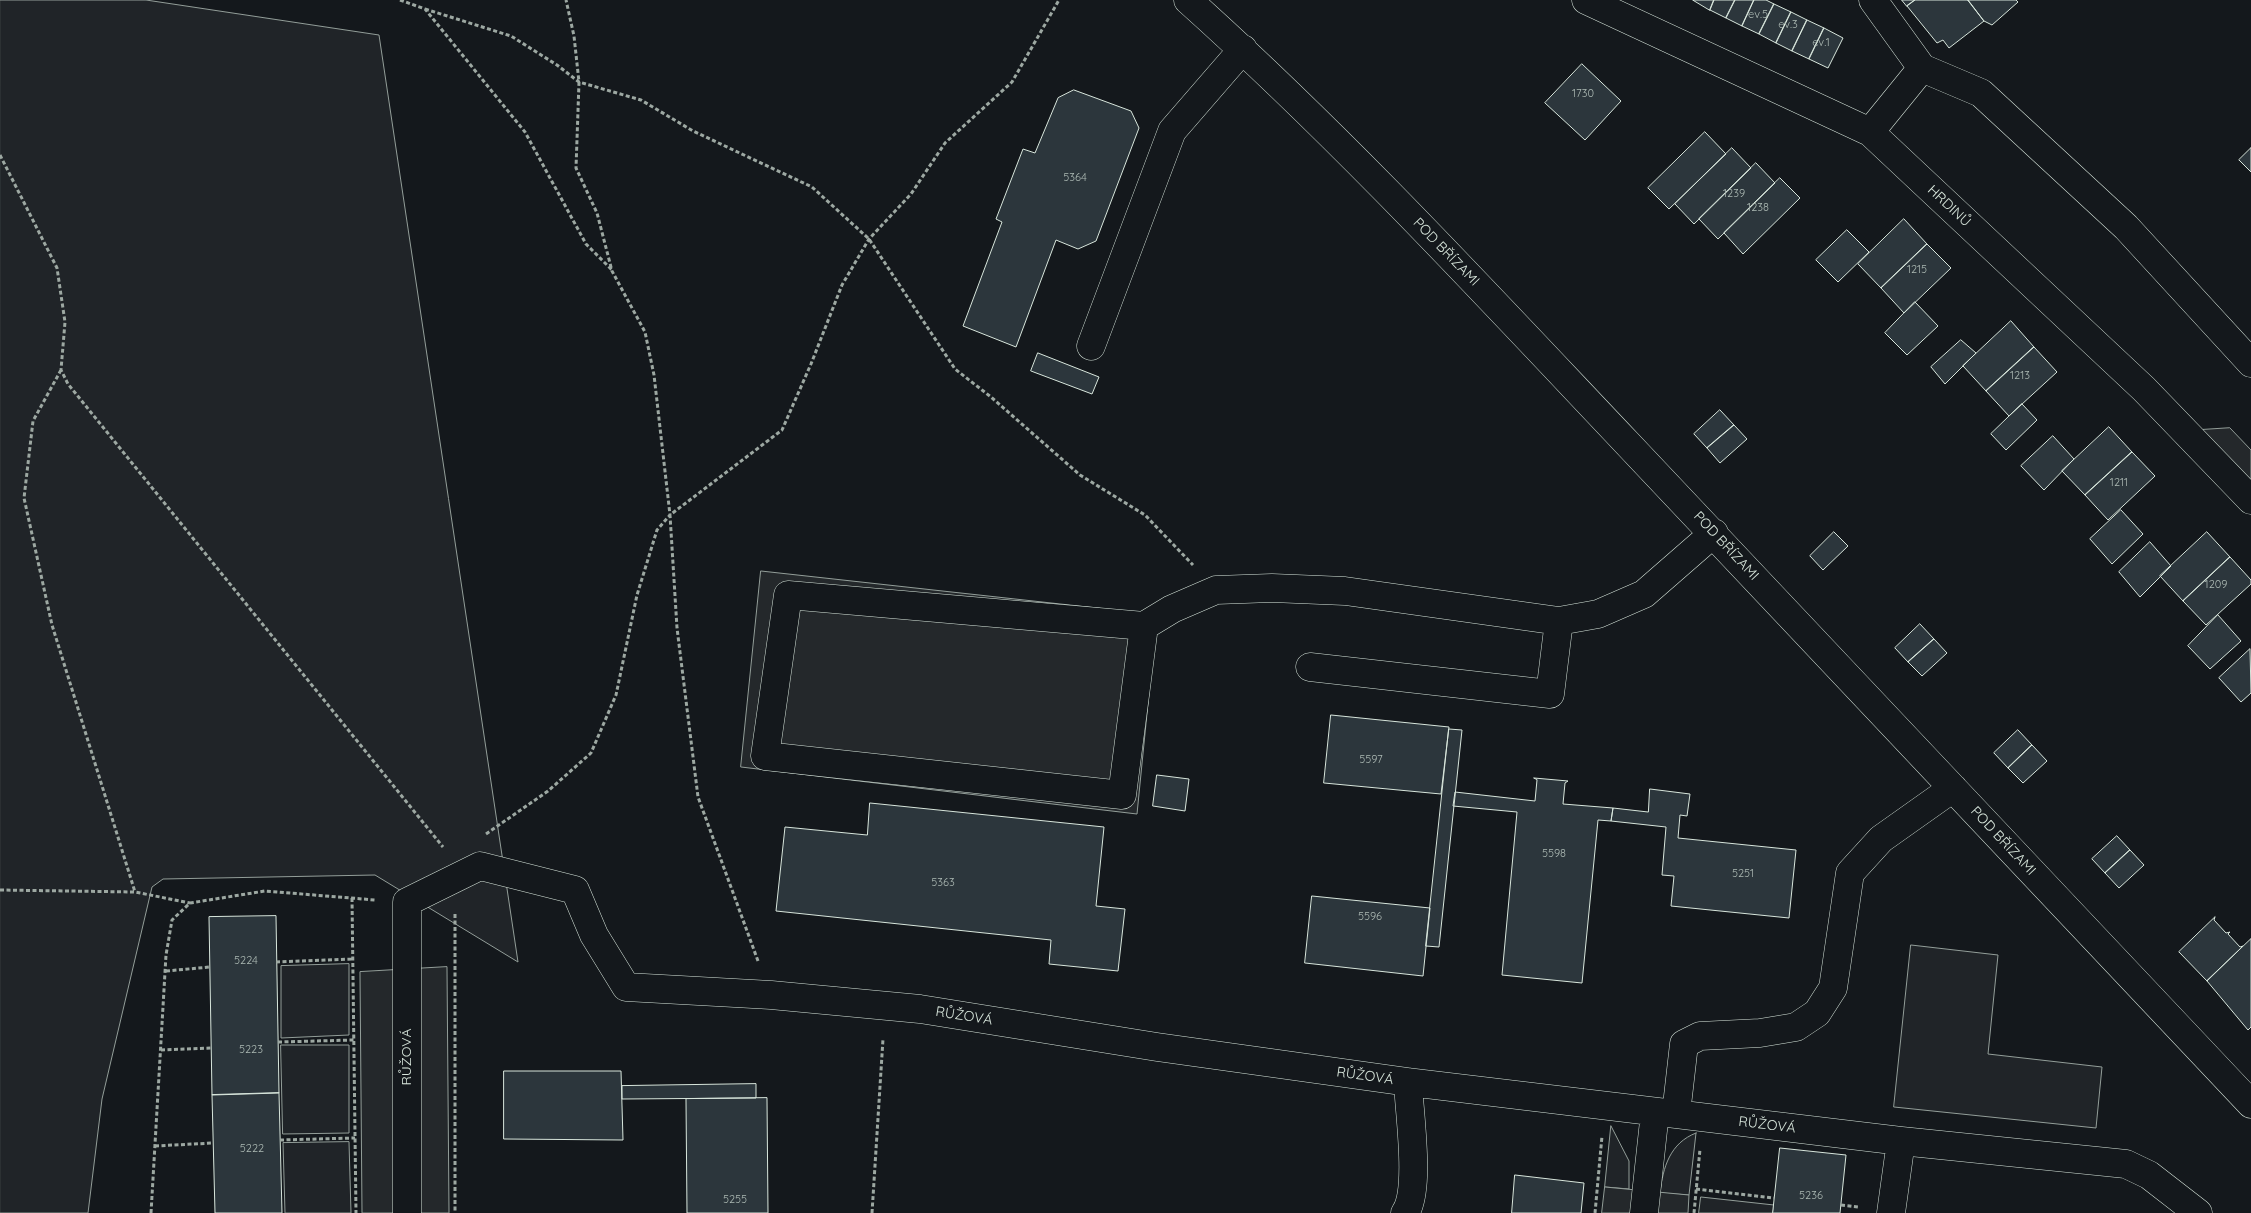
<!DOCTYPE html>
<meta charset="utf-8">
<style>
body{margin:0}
canvas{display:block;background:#14181c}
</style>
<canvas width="2251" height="1213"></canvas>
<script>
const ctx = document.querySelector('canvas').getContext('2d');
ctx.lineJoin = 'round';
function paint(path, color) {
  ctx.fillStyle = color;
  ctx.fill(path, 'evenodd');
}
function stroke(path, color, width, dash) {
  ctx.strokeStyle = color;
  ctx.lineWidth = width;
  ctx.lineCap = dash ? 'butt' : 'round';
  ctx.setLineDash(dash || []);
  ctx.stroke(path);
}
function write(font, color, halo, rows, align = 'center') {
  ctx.font = font + ' Quicksand,sans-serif';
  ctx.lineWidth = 4;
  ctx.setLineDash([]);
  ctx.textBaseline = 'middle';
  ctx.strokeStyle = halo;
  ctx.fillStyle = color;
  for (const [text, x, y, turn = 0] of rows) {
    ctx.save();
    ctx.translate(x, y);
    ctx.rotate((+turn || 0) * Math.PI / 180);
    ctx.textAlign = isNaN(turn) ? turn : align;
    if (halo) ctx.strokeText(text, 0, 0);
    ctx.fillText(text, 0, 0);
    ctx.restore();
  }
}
const green = new Path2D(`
 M 0,0 L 146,0 L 379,35 L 518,962 L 375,875 L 163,879 L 152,887 L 102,1099 L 88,1213 L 0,1213 Z
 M 1911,945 L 1998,955 L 1988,1054 L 2102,1067 L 2096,1128 L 1894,1107 Z
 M 349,964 L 349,1035 L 281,1038 L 281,966 Z
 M 281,1045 L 349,1045 L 349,1133 L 283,1134 Z
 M 1611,1126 L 1629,1161 L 1629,1189 L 1605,1187 Z
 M 1696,1133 L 1689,1195 L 1660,1193 C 1663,1167 1670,1143 1696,1133 Z
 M 349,1142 L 351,1213 L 285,1213 L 283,1143 Z
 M 1701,1197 L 1774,1205 L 1773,1213 L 1699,1213 Z`);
paint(green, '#202428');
stroke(green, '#939e99', 1);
const parking = new Path2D(`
 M 2230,428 L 2251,450 L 2251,485 L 2199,430 Z
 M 761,571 L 1124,611 L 1152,663 L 1137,814 L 741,767 Z
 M 447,967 L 449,1213 L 362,1213 L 360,972 Z
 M 1605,1187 L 1689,1195 L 1688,1213 L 1602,1213 Z`);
paint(parking, '#24282b');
stroke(parking, '#939e99', 1);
const building = new Path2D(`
 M 1693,0 L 1714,0 L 1710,10 Z
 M 1714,0 L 1735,0 L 1726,18 L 1710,10 Z
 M 1735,0 L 1754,0 L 1742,26 L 1726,18 Z
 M 1754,0 L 1766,0 L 1774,4 L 1759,34 L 1742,26 Z
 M 1902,0 L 1915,0 L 1907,6 Z
 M 1915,0 L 1968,0 L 1984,21 L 1949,48 L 1943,40 L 1937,43 L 1907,6 Z
 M 1968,0 L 2016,0 L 2018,2 L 1992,25 L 1984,21 Z
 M 1774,4 L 1791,12 L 1776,43 L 1759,34 Z
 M 1791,12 L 1807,20 L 1792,51 L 1776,43 Z
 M 1807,20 L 1824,28 L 1809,59 L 1792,51 Z
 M 1824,28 L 1843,38 L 1828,68 L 1809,59 Z
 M 1582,64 L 1621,101 L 1585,140 L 1545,103 Z
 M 1074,90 L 1131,111 L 1139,128 L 1096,241 L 1078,249 L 1056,240 L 1016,347 L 963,326 L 1002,222 L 996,219 L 1023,149 L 1035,153 L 1058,98 Z
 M 1705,132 L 1726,154 L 1669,209 L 1648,188 Z
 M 1732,148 L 1751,168 L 1694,224 L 1675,204 Z
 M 2251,148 L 2251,172 L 2239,160 Z
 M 1756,163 L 1775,183 L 1718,239 L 1699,219 Z
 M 1780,178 L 1800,198 L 1743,254 L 1724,233 Z
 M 1904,219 L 1927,244 L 1881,288 L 1858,264 Z
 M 1847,230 L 1869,252 L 1838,282 L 1816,260 Z
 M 1927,244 L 1951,268 L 1904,313 L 1881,288 Z
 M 1915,302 L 1938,326 L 1907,355 L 1885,333 Z
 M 2011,321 L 2034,347 L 1986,391 L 1963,366 Z
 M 1961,340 L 1976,353 L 1945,384 L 1931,367 Z
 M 2034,347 L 2057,372 L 2009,416 L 1986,391 Z
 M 1038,353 L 1099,377 L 1092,394 L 1031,371 Z
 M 2022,404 L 2037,420 L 2006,450 L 1991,434 Z
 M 1720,410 L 1734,425 L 1707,448 L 1694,434 Z
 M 1734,425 L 1747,439 L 1720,463 L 1707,448 Z
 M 2109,427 L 2132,452 L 2085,495 L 2062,471 Z
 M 2053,436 L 2074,459 L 2044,490 L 2021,466 Z
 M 2132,452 L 2155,476 L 2108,520 L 2085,495 Z
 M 2121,510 L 2143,534 L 2112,564 L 2090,539 Z
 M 1834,532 L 1848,546 L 1823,570 L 1810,556 Z
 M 2207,532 L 2230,557 L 2183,601 L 2160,576 Z
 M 2150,542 L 2171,566 L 2140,597 L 2119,572 Z
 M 2230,557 L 2251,580 L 2251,584 L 2206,625 L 2183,601 Z
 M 2218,615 L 2241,641 L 2210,669 L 2188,646 Z
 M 1920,624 L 1934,639 L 1908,662 L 1895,648 Z
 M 1934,639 L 1947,653 L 1922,676 L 1908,662 Z
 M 2250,649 L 2251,693 L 2241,702 L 2219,678 Z
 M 1331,715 L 1449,727 L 1441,794 L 1324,783 Z
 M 1449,729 L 1462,730 L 1439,947 L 1426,946 Z
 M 2018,730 L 2032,745 L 2008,768 L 1994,753 Z
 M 2032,745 L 2047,761 L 2023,783 L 2008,768 Z
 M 1157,775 L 1189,779 L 1185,811 L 1153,806 Z
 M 1534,778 L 1568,781 L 1565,783 L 1563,804 L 1613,808 L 1611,821 L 1598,820 L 1582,983 L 1502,975 L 1517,812 L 1453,806 L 1455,792 L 1535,801 L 1537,780 Z
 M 1650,789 L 1690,794 L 1687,816 L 1680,815 L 1678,838 L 1796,850 L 1789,918 L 1671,906 L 1674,876 L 1662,875 L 1666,827 L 1611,821 L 1613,808 L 1648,812 Z
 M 870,803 L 1104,827 L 1096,906 L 1125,909 L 1118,971 L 1049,964 L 1051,940 L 776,911 L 785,827 L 867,835 Z
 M 2117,836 L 2130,850 L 2105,873 L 2092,859 Z
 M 2130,850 L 2144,865 L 2119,888 L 2105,873 Z
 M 1312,896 L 1430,908 L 1423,976 L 1305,963 Z
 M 276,916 L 279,1093 L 212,1095 L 209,917 Z
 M 2215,917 L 2214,920 L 2226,933 L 2230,932 L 2228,934 L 2240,947 L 2243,946 L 2207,981 L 2179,952 Z
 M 2251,939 L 2251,1027 L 2248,1030 L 2207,981 Z
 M 504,1071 L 621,1071 L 623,1140 L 504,1139 Z
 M 756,1084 L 756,1098 L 622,1099 L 622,1086 Z
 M 279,1093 L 282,1213 L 215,1213 L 212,1095 Z
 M 767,1098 L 768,1213 L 687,1213 L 686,1099 Z
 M 1780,1148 L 1846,1155 L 1840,1213 L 1773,1213 Z
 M 1515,1175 L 1584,1183 L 1581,1213 L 1512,1213 Z`);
paint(building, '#2c363c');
stroke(building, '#d8e6dc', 1);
const minor = new Path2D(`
 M 1188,0 C 1343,139 1484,292 1627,443 C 1836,662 2043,883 2251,1104
 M 1586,0 L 1870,132 L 2144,389 L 2251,500
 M 1922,68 L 1981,93 L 2126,227 L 2251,363
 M 1870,132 L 1922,68 L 1873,0
 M 1091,346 L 1172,131 L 1243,49
 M 1144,626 L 1122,795 L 765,756 L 788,595 L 1144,626 L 1172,609 L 1216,590 L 1272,588 L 1345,591 L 1559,621 L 1598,614 L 1644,594 L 1714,533
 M 1310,667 L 1550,694 L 1559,621
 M 1676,1114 L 1684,1044 L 1700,1036 L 1760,1033 L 1796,1027 L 1817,1013 L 1833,988 L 1850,873 L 1881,839 L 1953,788
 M 407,1213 L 407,902 L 480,866 L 575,890 L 594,935 L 626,987 L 771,995 L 920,1009 L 1157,1047 L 1408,1082 L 1901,1141 L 2126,1164 L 2149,1175 L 2198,1213
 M 1405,1213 C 1421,1190 1409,1112 1408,1082
 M 1644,1213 L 1655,1112
 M 1891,1213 L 1901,1141`);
stroke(minor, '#d8e6dc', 29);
stroke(new Path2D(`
 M 400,0 L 425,9 L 525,132 L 586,244 L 612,270
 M 425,9 L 511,36 L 557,65 L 579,82 L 641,100 L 693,131 L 812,187 L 869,239 L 955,369 L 991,397 L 1080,475 L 1145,515 L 1193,565
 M 0,155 L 57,268 L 65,322 L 61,370 L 68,384 L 443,847
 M 61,370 L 33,421 L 24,498 L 52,625 L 135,892
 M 486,834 L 548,791 L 591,753 L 616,695 L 637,595 L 657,530 L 670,515 L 654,375 L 645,332 L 612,271 L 597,213 L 576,168 L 579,82 L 574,36 L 566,0
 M 0,890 L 135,892 L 190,903
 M 352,898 L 356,1213
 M 455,914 L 455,1213
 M 758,961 L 698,797 L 677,628 L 670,515 L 782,430 L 811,364 L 842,285 L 869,239 L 911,194 L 945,143 L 1012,82 L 1059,0
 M 276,962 L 352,959
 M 166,971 L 210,967
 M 278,1042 L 354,1040
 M 161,1050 L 211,1048
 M 280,1140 L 355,1138
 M 155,1146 L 213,1143
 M 1696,1189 L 1774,1198
 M 1841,1205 L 1858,1207
 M 151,1213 L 166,955 L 172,920 L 190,903 L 265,891 L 375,900
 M 872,1213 L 883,1039
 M 1595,1213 L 1602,1136
 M 1694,1213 L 1700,1149`), '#9da8a2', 3, [4, 2.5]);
stroke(minor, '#14181c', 28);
write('11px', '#adbab4', null, [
 ["ev.5",1758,15],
 ["ev.3",1788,25],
 ["ev.1",1821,43],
 ["1730",1583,94],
 ["5364",1075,178],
 ["1239",1734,194],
 ["1238",1758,208],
 ["1215",1917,270],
 ["1213",2020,376],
 ["1211",2119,483],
 ["1209",2216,585],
 ["5597",1371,760],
 ["5598",1554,854],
 ["5251",1743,874],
 ["5363",943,883],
 ["5596",1370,917],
 ["5224",246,961],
 ["5223",251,1050],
 ["5222",252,1149],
 ["5236",1811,1196],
 ["5255",735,1200]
]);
write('14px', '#d8e6dc', '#14181c', [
 ["HRDINŮ",1949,206,43],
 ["POD BŘÍZAMI",1446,252,46],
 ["POD BŘÍZAMI",1726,546,47],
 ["POD BŘÍZAMI",2003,841,47],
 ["RŮŽOVÁ",964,1016,9],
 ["RŮŽOVÁ",407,1057,-90],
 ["RŮŽOVÁ",1365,1076,8],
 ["RŮŽOVÁ",1767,1125,7]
]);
</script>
